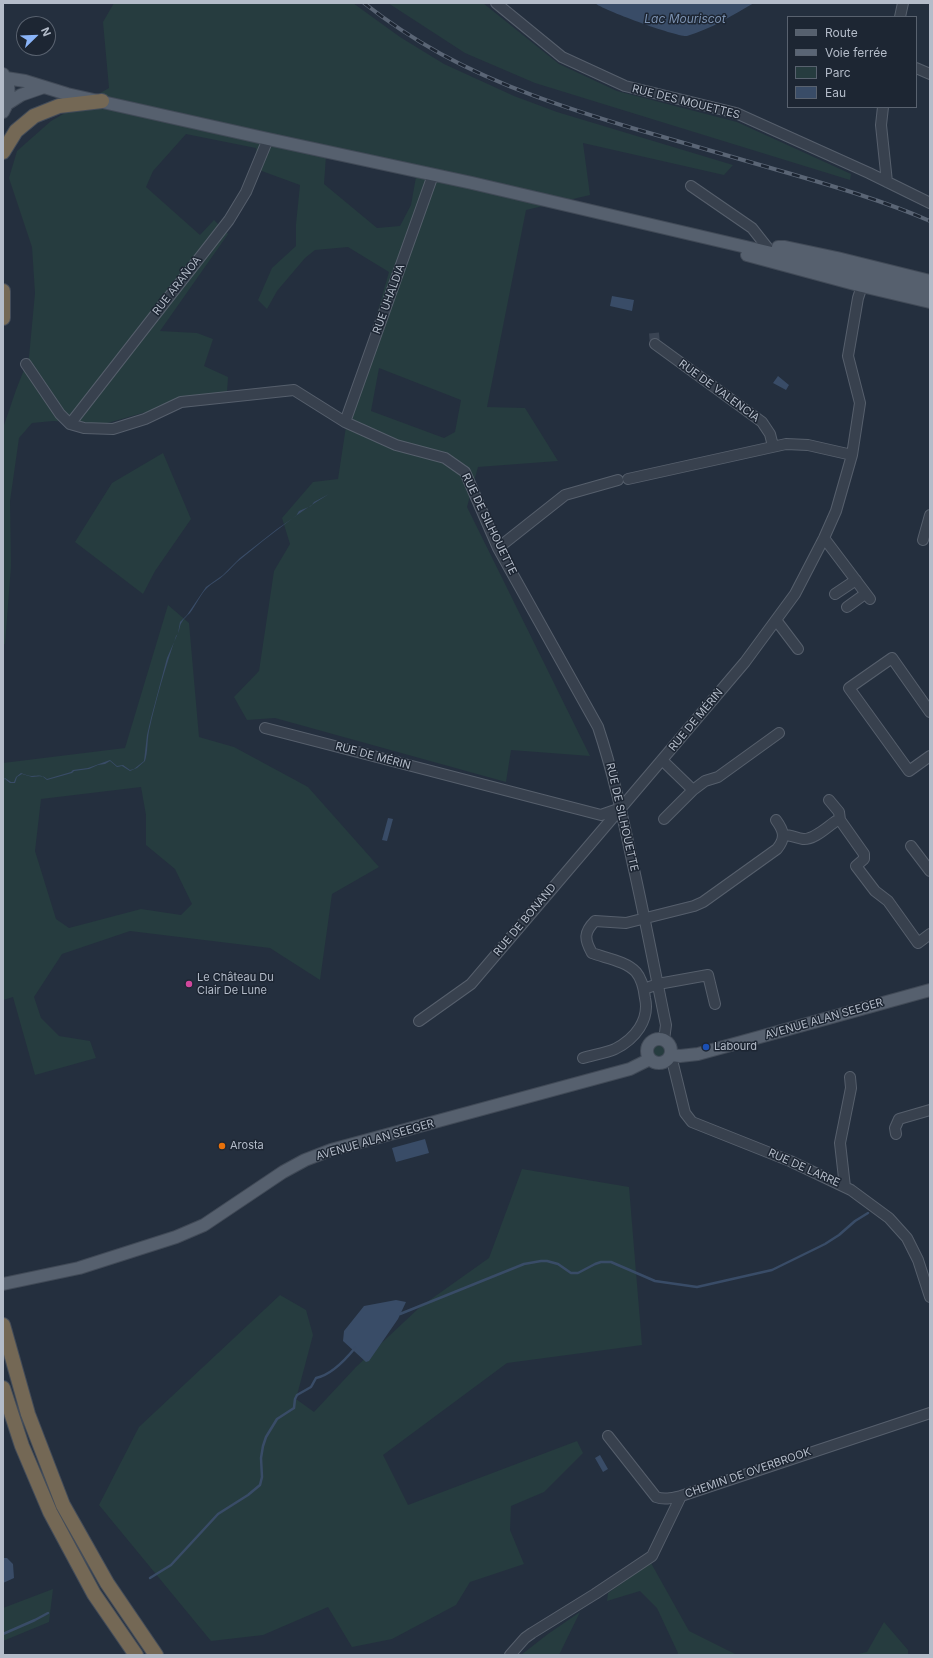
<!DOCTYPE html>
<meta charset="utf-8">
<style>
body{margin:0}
#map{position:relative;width:933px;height:1658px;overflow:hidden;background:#242f3e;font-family:Inter,sans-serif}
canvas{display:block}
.frame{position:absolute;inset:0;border:4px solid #b4bcc9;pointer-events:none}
.legend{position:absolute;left:787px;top:16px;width:130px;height:92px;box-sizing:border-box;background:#1d2633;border:1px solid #59626f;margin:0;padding:5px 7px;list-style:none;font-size:12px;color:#b4bcc9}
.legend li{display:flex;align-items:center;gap:8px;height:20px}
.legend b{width:20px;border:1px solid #59626f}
.north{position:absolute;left:16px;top:16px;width:40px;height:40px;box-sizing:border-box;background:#1d2633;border:1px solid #59626f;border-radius:50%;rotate:67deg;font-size:11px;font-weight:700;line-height:16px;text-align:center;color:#b4bcc9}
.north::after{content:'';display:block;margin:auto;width:14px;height:18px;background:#8ab4f8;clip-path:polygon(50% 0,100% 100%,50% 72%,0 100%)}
</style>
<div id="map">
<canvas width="933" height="1658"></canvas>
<div class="frame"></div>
<ul class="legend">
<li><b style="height:5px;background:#56606e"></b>Route</li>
<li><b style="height:5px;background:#5a6575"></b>Voie ferrée</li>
<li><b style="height:11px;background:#263c3f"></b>Parc</li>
<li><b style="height:11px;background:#394c67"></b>Eau</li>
</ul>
<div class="north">N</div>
</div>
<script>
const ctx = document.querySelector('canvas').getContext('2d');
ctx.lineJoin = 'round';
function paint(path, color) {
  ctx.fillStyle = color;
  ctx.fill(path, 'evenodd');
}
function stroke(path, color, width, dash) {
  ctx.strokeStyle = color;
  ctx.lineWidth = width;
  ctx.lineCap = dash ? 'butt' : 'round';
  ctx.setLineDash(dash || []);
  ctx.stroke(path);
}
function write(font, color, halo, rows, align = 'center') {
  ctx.font = font + ' Inter,sans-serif';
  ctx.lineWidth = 3;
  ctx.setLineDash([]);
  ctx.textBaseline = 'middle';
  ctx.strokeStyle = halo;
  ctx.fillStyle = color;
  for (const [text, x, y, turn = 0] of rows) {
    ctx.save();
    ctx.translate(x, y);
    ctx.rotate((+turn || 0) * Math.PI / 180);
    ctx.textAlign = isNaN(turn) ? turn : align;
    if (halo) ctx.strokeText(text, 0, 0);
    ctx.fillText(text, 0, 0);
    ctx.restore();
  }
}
paint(new Path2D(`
 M 114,3 L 353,3 L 400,37 L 444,64 L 514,96 L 557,112 L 733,165 L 724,175 L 583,143 L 590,195 L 526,210 L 487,407 L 525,408 L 558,461 L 478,467 L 467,507 L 590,756 L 511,750 L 506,782 L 275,718 L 247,720 L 234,697 L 259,671 L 274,571 L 290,544 L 282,518 L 313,482 L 338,479 L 347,420 L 389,272 L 348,247 L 315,250 L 305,258 L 277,291 L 267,309 L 258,300 L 272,268 L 296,246 L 296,224 L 300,185 L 259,170 L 256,148 L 186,134 L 153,171 L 146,187 L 200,235 L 214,220 L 228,234 L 160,331 L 197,333 L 213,339 L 204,366 L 228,377 L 227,393 L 185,401 L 104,424 L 53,421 L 32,423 L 19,438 L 10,501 L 11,566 L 5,644 L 3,644 L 3,428 L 16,390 L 29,357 L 35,293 L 32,247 L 9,178 L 17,151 L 51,121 L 109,88 L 103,22 ZM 326,156 L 416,177 L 411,205 L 400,226 L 377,228 L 324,184 ZM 379,368 L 461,400 L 455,432 L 444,438 L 371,411 Z
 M 388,3 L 483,3 L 559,64 L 617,91 L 737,122 L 851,174 L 850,180 L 535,83 L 465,53 Z
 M 163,453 L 191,519 L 155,571 L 143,594 L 75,542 L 112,483 Z
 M 168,605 L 189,623 L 199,737 L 234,747 L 308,787 L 379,867 L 332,894 L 320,980 L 270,948 L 130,931 L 62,954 L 34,997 L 41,1018 L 59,1036 L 90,1041 L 96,1058 L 35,1075 L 13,997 L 3,1000 L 3,763 L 125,748 ZM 141,787 L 146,815 L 146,845 L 175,869 L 192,904 L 181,915 L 141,909 L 69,928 L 56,919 L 35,851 L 41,799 Z
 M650 1051a9 9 0 1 1 18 0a9 9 0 1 1-18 0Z
 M 522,1169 L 629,1187 L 642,1345 L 507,1363 L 383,1455 L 408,1505 L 577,1441 L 583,1453 L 544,1492 L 511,1506 L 510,1530 L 524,1564 L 470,1582 L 456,1605 L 392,1639 L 352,1647 L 328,1607 L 263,1635 L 211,1641 L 99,1505 L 139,1427 L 280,1295 L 306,1310 L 313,1335 L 296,1399 L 314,1412 L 356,1367 L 420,1307 L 489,1258 Z
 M 651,1563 L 689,1631 L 737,1655 L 677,1655 L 678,1653 L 657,1608 L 640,1591 L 607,1601 L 608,1593 Z
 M 53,1589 L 49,1622 L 3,1641 L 3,1608 Z
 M 580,1612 L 559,1655 L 521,1655 L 548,1634 Z
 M 884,1622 L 908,1650 L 908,1655 L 854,1655 L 867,1652 Z`), '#263c3f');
paint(new Path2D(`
 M 595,3 L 754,3 C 733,15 711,29 687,36 C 680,38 602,10 595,3 Z
 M 612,296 L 634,300 L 632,311 L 610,306 Z
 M 778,376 L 789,385 L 786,390 L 773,383 Z
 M 329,494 C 299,512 270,535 242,558 C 235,563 230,570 224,575 C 219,580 212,583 207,588 C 200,595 196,605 190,613 C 187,616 184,618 182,622 C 179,626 180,632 176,636 C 166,666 156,699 149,731 C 147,741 148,752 145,761 L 137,768 L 130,771 L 122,766 L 117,767 L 110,761 L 105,764 L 98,765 L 89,769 L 74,771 L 72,773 L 47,780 L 42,776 L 32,777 L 22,774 L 17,777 L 15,783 L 10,783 L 5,779 L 3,780 L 5,778 L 11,782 L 14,782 L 16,777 L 21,773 C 24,774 29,776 32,776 C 39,776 41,774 47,779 L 71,772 L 73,770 L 88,768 L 110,760 L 117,766 L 123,765 L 130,770 L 134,769 L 144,761 L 147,735 L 151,718 L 167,658 L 178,633 L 180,622 L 187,615 L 206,587 L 223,575 L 240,558 L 277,529 L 296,516 L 299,511 L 311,506 L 314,502 Z
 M 388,818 L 393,819 L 387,841 L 382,840 Z
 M 425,1139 L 429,1153 L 396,1162 L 392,1148 Z
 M 396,1300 L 406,1302 L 398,1319 L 369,1361 L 366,1362 L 343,1341 L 344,1331 L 364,1306 Z
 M 600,1455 L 608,1469 L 603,1472 L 595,1458 Z
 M 3,1558 L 7,1558 L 13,1564 L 14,1578 L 3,1583 Z`), '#394c67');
stroke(new Path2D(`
 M 400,1314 L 524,1264 L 541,1261 L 547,1261 L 558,1264 L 571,1273 L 578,1273 L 595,1264 L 601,1262 L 611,1262 L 655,1281 L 697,1287 L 772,1270 L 825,1244 L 839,1235 L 855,1221 L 868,1213
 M 150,1578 L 171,1565 L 218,1514 L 248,1495 L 260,1485 L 262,1477 L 261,1458 L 263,1446 L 266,1437 L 277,1419 L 294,1408 L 295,1399 L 297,1395 L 311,1387 L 316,1378 C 331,1375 346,1359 355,1348
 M 3,1634 L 35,1620 L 48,1613`), '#394c67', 2.5);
stroke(new Path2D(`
 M 654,333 L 655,344`), '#3a4453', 10, [10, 5]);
const minor = new Path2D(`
 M 496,3 L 562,57 L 625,86 L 736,113 L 869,173 L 930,203
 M 900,17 L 903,3
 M 916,68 L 930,74
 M 883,107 L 881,125 L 887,182
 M 691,186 L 752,228 L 767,247
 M 655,344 L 762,422 L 770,434 L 773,446
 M 26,364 L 60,414 L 70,424 L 84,428 L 113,429 L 145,419 L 181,402 L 294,390 L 345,422 L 396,445 L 445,458 L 465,472 L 498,548 L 598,727 C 613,772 623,818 633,865 C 645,918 655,972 666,1025 L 664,1040
 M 345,422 L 433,175
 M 70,424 L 229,220 L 246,192 L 268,139
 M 628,479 L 786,444 L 808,445 L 852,455
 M 824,538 L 870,599
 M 923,540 L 930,515
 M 498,548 L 565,495 L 618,480
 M 835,594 L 856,580
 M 847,607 L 865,594
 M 776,620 L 798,649
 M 930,712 L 892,658 L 849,688 L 909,771 L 930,756
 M 265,728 L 601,815 L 621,808 L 745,662 L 795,594 L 824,538 L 836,511 L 852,455 L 860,403 L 848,356 L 858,298 L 862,286
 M 662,760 L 693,790
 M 829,800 L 839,812 L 840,820
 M 664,819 L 693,790 L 705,781 L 718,777 L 779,733
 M 784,835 C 791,835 796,838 803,839 C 814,840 827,827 836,821 L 840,820 L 864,854 L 864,859 L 856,866 L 875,891 L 888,901 L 918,943 L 930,934
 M 911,846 L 930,871
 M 644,989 L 658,984 L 708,975 L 715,1004
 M 419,1021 L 471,984 L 621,808
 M 583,1058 C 593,1055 606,1053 615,1049 C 635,1039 650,1020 645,998 C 644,989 642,979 636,972 C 626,961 605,958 592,953 C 584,939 584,932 595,921 L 626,923 L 694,906 L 703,902 L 777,849 C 786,838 784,831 776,820
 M 668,1060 L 673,1064 L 685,1113 L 692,1122 L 790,1161 L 851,1190 L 889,1218 L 907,1238 L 918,1260 L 930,1297
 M 896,1134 L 895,1128 L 899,1119 L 930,1110
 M 845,1187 L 840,1143 L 851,1088 L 850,1077
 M 608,1436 L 656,1497 C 664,1500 672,1498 681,1496 L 930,1413
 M 510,1655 L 525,1638 L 532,1633 L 595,1594 L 652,1556 L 681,1496`);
const major = new Path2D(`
 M 3,74 C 11,86 10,100 3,112
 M 6,78 L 25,81 L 67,94 L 268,139 L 472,183 L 930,290
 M 7,104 L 21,95 L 44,87
 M 778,247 L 785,247 L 837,258 L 930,281
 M 747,255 L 862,286 L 930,302
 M647 1051a12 12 0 1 1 24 0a12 12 0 1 1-24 0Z
 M 671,1055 L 680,1056 L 698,1054 L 930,990
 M 3,1284 L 79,1268 L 176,1237 L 204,1225 L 283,1172 L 305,1160 L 331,1150 L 630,1069 L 650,1059`);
const highway = new Path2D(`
 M 3,152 L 16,131 L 34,116 L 59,106 L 102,101
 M 3,291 L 3,318
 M 3,1325 L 28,1414 L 63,1505 L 107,1583 L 156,1655
 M 3,1388 L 22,1446 L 50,1512 L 94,1594 L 136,1655`);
stroke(minor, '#565f6c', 12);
stroke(major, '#414a57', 14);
stroke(highway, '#434c59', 16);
stroke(minor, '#38414e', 10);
stroke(major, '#56606e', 12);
stroke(highway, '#746855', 14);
const rail = new Path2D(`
 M 364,3 C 388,22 414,39 441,54 C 501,87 566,108 632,128 C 684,143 736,158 788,173 C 836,187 884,201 930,221`);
stroke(rail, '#5a6575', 4);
stroke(rail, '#1d2633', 2.5, [8]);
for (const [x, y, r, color] of [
 [189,984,4,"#d1479c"],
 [706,1047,4,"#1a4fb4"],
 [222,1146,4,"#e8710a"]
]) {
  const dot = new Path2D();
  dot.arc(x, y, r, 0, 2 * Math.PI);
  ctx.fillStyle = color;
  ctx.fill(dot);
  stroke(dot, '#1d2633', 1.5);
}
write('11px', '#b4bcc9', '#1d2633', [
 ["RUE DES MOUETTES",686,102,14],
 ["RUE ARAÑOA",177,286,-52],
 ["RUE UHALDIA",389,299,-70],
 ["RUE DE VALENCIA",719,391,36],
 ["RUE DE SILHOUETTE",489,524,64],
 ["RUE DE MÉRIN",696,720,-50],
 ["RUE DE MÉRIN",373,756,15],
 ["RUE DE SILHOUETTE",622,817,77],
 ["RUE DE BONAND",525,920,-50],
 ["AVENUE ALAN SEEGER",824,1019,-16],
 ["AVENUE ALAN SEEGER",375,1140,-16],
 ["RUE DE LARRE",804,1168,24],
 ["CHEMIN DE OVERBROOK",748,1473,-19]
]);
write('11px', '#b4bcc9', '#1d2633', [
 ["Le Château Du",197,978],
 ["Clair De Lune",197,991],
 ["Labourd",714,1047],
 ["Arosta",230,1146]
], 'left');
write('italic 12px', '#7c92b1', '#1d2633', [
 ["Lac Mouriscot",685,19]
]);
</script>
